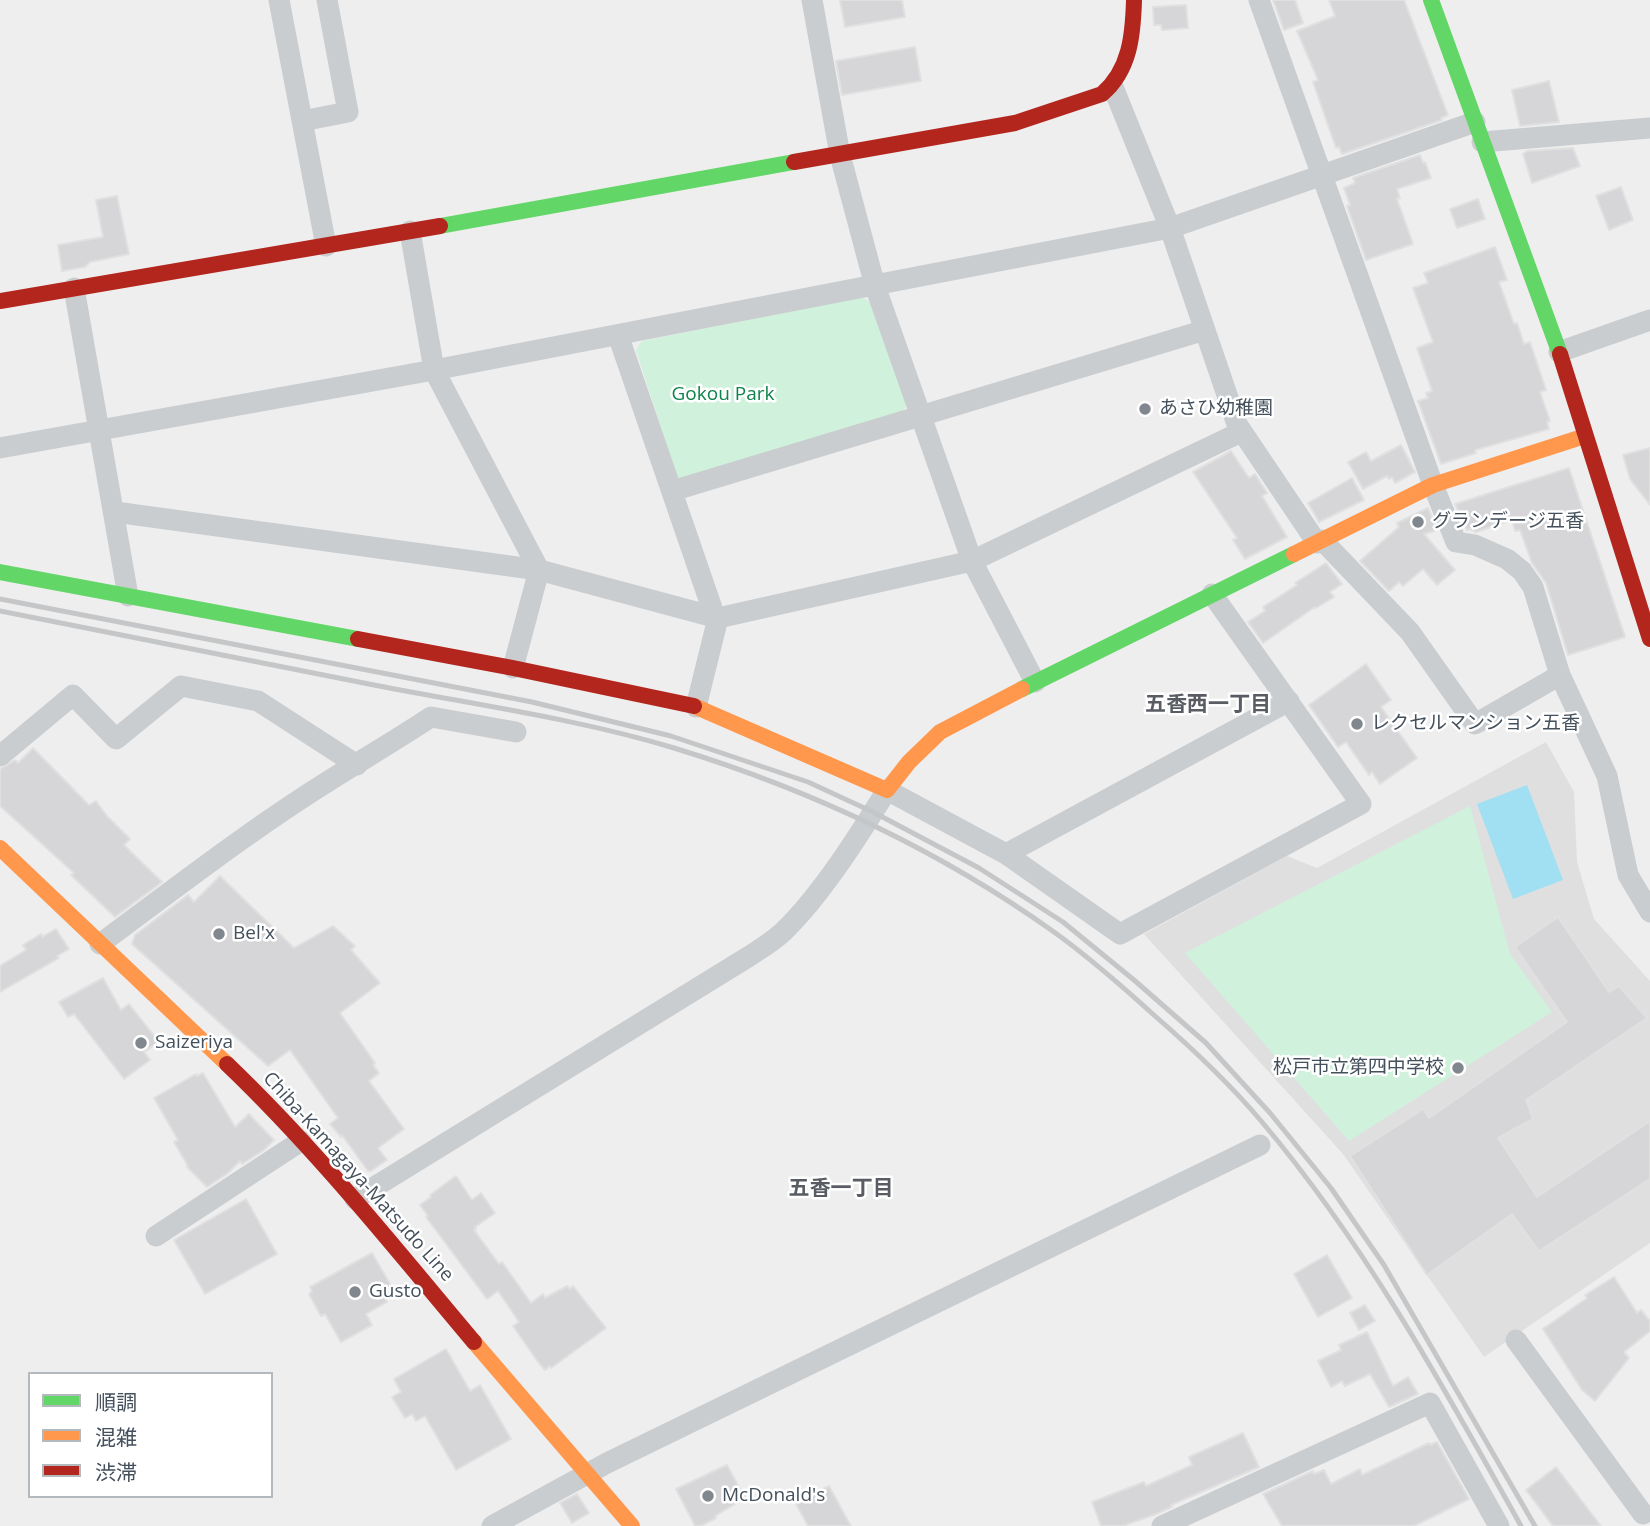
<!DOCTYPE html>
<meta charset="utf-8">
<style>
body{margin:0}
#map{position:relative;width:1650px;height:1526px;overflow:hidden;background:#efeeee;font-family:"Open Sans","Noto Sans JP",sans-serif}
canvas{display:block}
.legend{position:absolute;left:28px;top:1372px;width:245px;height:126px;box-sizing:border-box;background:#fff;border:2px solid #b4b9be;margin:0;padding:9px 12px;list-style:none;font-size:21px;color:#44505c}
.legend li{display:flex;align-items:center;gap:14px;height:35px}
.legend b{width:35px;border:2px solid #b4b9be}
</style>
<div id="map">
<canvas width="1650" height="1526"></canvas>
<ul class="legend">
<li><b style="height:9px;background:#63d668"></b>順調</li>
<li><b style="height:9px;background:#ff974d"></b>混雑</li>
<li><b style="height:9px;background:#b3261e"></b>渋滞</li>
</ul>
</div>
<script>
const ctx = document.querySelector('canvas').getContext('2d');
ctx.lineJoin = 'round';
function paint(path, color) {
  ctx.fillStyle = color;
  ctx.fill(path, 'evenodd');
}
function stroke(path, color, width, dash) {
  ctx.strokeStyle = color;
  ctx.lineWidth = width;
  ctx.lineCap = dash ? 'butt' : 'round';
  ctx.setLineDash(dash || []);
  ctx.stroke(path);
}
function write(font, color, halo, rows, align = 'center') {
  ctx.font = font + ' "Open Sans","Noto Sans JP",sans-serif';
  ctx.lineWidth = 5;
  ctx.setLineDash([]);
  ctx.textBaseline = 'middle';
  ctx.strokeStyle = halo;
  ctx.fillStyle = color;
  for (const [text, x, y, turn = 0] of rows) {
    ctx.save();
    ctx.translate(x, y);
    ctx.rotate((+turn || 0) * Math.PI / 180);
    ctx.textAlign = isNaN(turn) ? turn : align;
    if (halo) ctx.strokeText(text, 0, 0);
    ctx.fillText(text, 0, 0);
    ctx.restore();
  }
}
paint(new Path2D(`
 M 1546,742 L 1574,792 L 1577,862 L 1594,919 L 1650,981 L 1650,1243 L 1484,1357 L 1343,1154 L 1144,934 L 1287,856 L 1317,868 Z`), '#e0dfe0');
paint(new Path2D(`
 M 862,297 L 874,305 L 907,405 L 901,414 L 678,480 L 636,350 L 642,341 Z
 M 1470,806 L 1510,954 L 1552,1012 L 1349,1141 L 1185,953 Z`), '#d0f1dc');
paint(new Path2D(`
 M 1527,785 L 1563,880 L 1513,899 L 1477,804 Z`), '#a1e0f2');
const building = new Path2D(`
 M 840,0 L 902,0 L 905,17 L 845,27 Z
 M 1273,0 L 1295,0 L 1303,23 L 1284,30 Z
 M 1329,0 L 1404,0 L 1448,115 L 1441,118 L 1442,120 L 1342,154 L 1339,147 L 1336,148 L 1313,82 L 1318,80 L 1297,31 L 1335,16 Z
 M 1186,5 L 1188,28 L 1162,30 L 1161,25 L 1154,25 L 1153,7 Z
 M 915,47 L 921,81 L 842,95 L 836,61 Z
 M 1549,81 L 1559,122 L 1520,126 L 1512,90 Z
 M 1573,148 L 1580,166 L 1532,183 L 1523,154 L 1527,151 Z
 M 1420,155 L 1423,163 L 1425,162 L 1431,178 L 1397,189 L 1400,198 L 1397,199 L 1413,244 L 1366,260 L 1347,206 L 1350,205 L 1344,188 L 1355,183 L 1353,178 Z
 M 1621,187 L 1633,220 L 1609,230 L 1596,196 Z
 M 117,196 L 129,254 L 90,262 L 85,267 L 62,271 L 58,245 L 103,237 L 96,200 Z
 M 1478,199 L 1485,219 L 1457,228 L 1450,209 Z
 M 1495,247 L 1507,280 L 1499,282 L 1514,324 L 1517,323 L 1524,344 L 1530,342 L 1546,390 L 1540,392 L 1550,421 L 1547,422 L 1549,429 L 1475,450 L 1476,453 L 1441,464 L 1418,401 L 1428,398 L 1426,393 L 1432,391 L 1417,348 L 1433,342 L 1413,288 L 1428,283 L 1424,273 Z
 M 1401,445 L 1415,472 L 1395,483 L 1392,477 L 1389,479 L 1387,476 L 1363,489 L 1348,462 L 1366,452 L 1371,461 Z
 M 1650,448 L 1650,505 L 1630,479 L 1623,455 Z
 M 1231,451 L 1249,478 L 1255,474 L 1267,493 L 1262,496 L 1287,537 L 1245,559 L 1233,540 L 1237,538 L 1193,472 Z
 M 1569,468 L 1625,637 L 1568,655 L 1546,583 L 1532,563 L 1520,530 L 1515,531 L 1512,520 L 1476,532 L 1470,529 L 1467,530 L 1455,504 Z
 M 1352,478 L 1364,500 L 1319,522 L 1308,503 Z
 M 1428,508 L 1437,530 L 1424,534 L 1455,570 L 1437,585 L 1423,569 L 1403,586 L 1399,582 L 1389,591 L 1360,561 L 1399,527 L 1397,523 Z
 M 1326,563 L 1342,584 L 1330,592 L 1334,597 L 1316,608 L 1315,607 L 1263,643 L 1248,622 L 1265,611 L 1263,607 L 1297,585 L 1295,583 Z
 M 1366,664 L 1391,700 L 1381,707 L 1417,758 L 1380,784 L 1372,772 L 1369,775 L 1346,742 L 1338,747 L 1309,705 Z
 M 33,748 L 89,805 L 96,801 L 107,816 L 130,839 L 124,845 L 162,882 L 115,917 L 71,875 L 74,873 L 0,806 L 0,769 L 15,760 L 18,763 Z
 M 220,876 L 294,948 L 333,926 L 355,946 L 351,950 L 380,983 L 340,1013 L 375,1063 L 373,1065 L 379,1073 L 369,1081 L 404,1129 L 378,1148 L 387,1160 L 371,1171 L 368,1171 L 342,1135 L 341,1137 L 330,1124 L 338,1118 L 290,1050 L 268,1066 L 132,944 L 135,935 L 188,895 L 194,902 Z
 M 1558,917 L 1609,992 L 1619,986 L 1647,1018 L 1526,1100 L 1533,1119 L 1498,1138 L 1537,1197 L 1650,1121 L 1650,1179 L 1539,1251 L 1512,1214 L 1427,1275 L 1350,1156 L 1423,1109 L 1429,1118 L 1567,1022 L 1515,947 Z
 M 56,929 L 69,949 L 57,956 L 59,958 L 0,992 L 0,966 L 26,950 L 23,945 L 41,934 L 42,937 Z
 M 103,978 L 121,1010 L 129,1004 L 159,1042 L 144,1052 L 150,1060 L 124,1079 L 74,1014 L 68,1017 L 59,1002 Z
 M 203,1073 L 235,1127 L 249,1114 L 274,1140 L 264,1150 L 242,1164 L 240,1161 L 228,1173 L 207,1187 L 187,1167 L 188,1166 L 174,1142 L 178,1140 L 154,1098 L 196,1074 L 197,1076 Z
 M 456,1176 L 472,1200 L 481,1193 L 495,1213 L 475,1227 L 476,1229 L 474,1230 L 499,1264 L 502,1262 L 531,1303 L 543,1294 L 545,1298 L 567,1286 L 570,1289 L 573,1286 L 606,1328 L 551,1368 L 550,1366 L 545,1370 L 538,1362 L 513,1326 L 519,1322 L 498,1291 L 487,1299 L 426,1217 L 428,1216 L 420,1205 L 431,1197 L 430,1195 Z
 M 246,1199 L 277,1254 L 205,1294 L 174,1240 Z
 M 372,1253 L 396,1294 L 386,1300 L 387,1302 L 366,1314 L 372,1325 L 341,1342 L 325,1314 L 321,1316 L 309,1294 L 312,1291 L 310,1287 Z
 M 1327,1255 L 1352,1298 L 1318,1317 L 1294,1274 Z
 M 1614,1277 L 1637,1313 L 1641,1310 L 1650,1321 L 1650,1331 L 1624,1352 L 1629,1358 L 1595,1401 L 1582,1390 L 1543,1329 L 1587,1298 L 1585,1295 Z
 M 1365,1305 L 1375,1321 L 1359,1330 L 1350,1313 Z
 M 1367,1332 L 1393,1386 L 1408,1377 L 1418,1394 L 1389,1407 L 1370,1374 L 1345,1386 L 1342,1381 L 1331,1387 L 1318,1361 L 1341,1350 L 1339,1345 Z
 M 446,1349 L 470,1391 L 480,1385 L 511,1439 L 456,1470 L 425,1416 L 416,1421 L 412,1414 L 405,1418 L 392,1397 L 401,1392 L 394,1379 Z
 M 1243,1433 L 1259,1467 L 1171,1505 L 1172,1507 L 1156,1514 L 1123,1526 L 1101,1526 L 1092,1502 L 1144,1482 L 1146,1486 L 1192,1465 L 1189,1457 Z
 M 1437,1442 L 1469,1499 L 1414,1526 L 1282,1526 L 1263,1494 L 1313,1471 L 1314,1474 L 1324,1470 L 1331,1484 L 1360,1469 L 1362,1475 L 1429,1443 L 1430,1445 Z
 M 727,1465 L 745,1498 L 715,1516 L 716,1518 L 701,1526 L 695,1526 L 676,1489 Z
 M 1556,1467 L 1601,1526 L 1553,1526 L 1526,1490 Z
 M 829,1486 L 851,1526 L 808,1526 L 796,1504 Z
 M 577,1494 L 589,1513 L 572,1523 L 560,1503 Z`);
paint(building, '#d6d6d8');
stroke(building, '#e0e0e1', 2);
stroke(new Path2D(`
 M 279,0 L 326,246
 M 812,0 L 840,155 L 875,286 L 972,561 L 1035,682
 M 1259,0 L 1433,485 L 1456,542 L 1475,545 L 1507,559 L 1522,571 L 1533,587 L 1560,675 L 1607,776 L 1628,875 L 1650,912
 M 1113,87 L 1170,228 L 1237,424 L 1317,543
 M 302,121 L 348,112 L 327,0
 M 1482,142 L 1650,128
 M 410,231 L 434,370 L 539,570 L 513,668
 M 74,288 L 128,596
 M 618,335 L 715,617
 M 1559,352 L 1650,320
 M 0,448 L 434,370 L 1170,228 L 1475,122
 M 672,491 L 1205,330
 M 115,512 L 539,570 L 718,618 L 972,561 L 1241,432
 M 1322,540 L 1410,632 L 1475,724 L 1560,675
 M 696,707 L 718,618
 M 0,756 L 73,695 L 116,739 L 181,686 L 258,701 L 357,765
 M 1006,854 L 1289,701
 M 100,944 C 177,887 254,827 335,777 C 367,757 399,738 431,717 L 516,732
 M 355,1199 L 748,957 C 760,949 774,941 784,931 C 822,894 859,835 887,790 L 1006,854 L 1120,934 L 1361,804 L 1212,594
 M 156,1236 L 301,1141
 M 1516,1340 L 1643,1514
 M 492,1526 L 607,1463 L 1260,1145
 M 1162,1526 L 1430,1403 L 1499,1526`), '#cacdcf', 21);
stroke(new Path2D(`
 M 1431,0 L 1560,354
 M 440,226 L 794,162
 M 0,572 L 358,639
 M 1022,689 L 1294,554`), '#63d668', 16);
stroke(new Path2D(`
 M 1294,554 L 1433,485 L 1585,436
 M 694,706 L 887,790 L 909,762 L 940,732 L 1022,689
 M 0,848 L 227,1064
 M 474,1342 L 632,1526`), '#ff974d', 16);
stroke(new Path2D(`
 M 794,162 L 1015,123 L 1102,94 C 1130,70 1133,35 1134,0
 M 0,301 L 440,226
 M 1560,354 L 1650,639
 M 358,639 L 513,668 L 694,706
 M 227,1064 C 317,1150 394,1247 474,1342`), '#b3261e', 16);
stroke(new Path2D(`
 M 0,599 L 532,702 L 671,736 L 808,782 L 873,812 L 979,868 L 1063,922 L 1134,980 L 1206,1043 L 1270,1113 L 1331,1188 L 1384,1265 L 1535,1526
 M 0,611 C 126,636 253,661 379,686 C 477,705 578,719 674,748 C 808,789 939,850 1054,932 C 1089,957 1123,987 1155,1016 C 1193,1049 1230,1084 1262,1122 C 1366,1245 1443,1386 1521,1526`), '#c4c6c8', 5);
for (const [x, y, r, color] of [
 [1145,409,7,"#80878f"],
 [1418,522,7,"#80878f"],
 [1357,724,7,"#80878f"],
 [219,934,7,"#80878f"],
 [141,1043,7,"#80878f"],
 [1458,1068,7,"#80878f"],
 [355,1292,7,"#80878f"],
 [708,1496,7,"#80878f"]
]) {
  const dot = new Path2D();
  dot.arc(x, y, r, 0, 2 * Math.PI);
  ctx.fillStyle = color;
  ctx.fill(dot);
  stroke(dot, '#fff', 2.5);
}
write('19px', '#0e844a', '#fff', [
 ["Gokou Park",723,395]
]);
write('19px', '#44505c', '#fff', [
 ["あさひ幼稚園",1159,409],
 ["グランデージ五香",1432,522],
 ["レクセルマンション五香",1371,724],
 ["Bel'x",233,934],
 ["Saizeriya",155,1043],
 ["松戸市立第四中学校",1444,1068,"right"],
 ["Gusto",369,1292],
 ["McDonald's",722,1496]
], 'left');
write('19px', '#44505c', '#fff', [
 ["Chiba-Kamagaya-Matsudo Line",358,1177,48]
]);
write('bold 21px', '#595d63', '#fff', [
 ["五香西一丁目",1208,705],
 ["五香一丁目",841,1189]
]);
</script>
